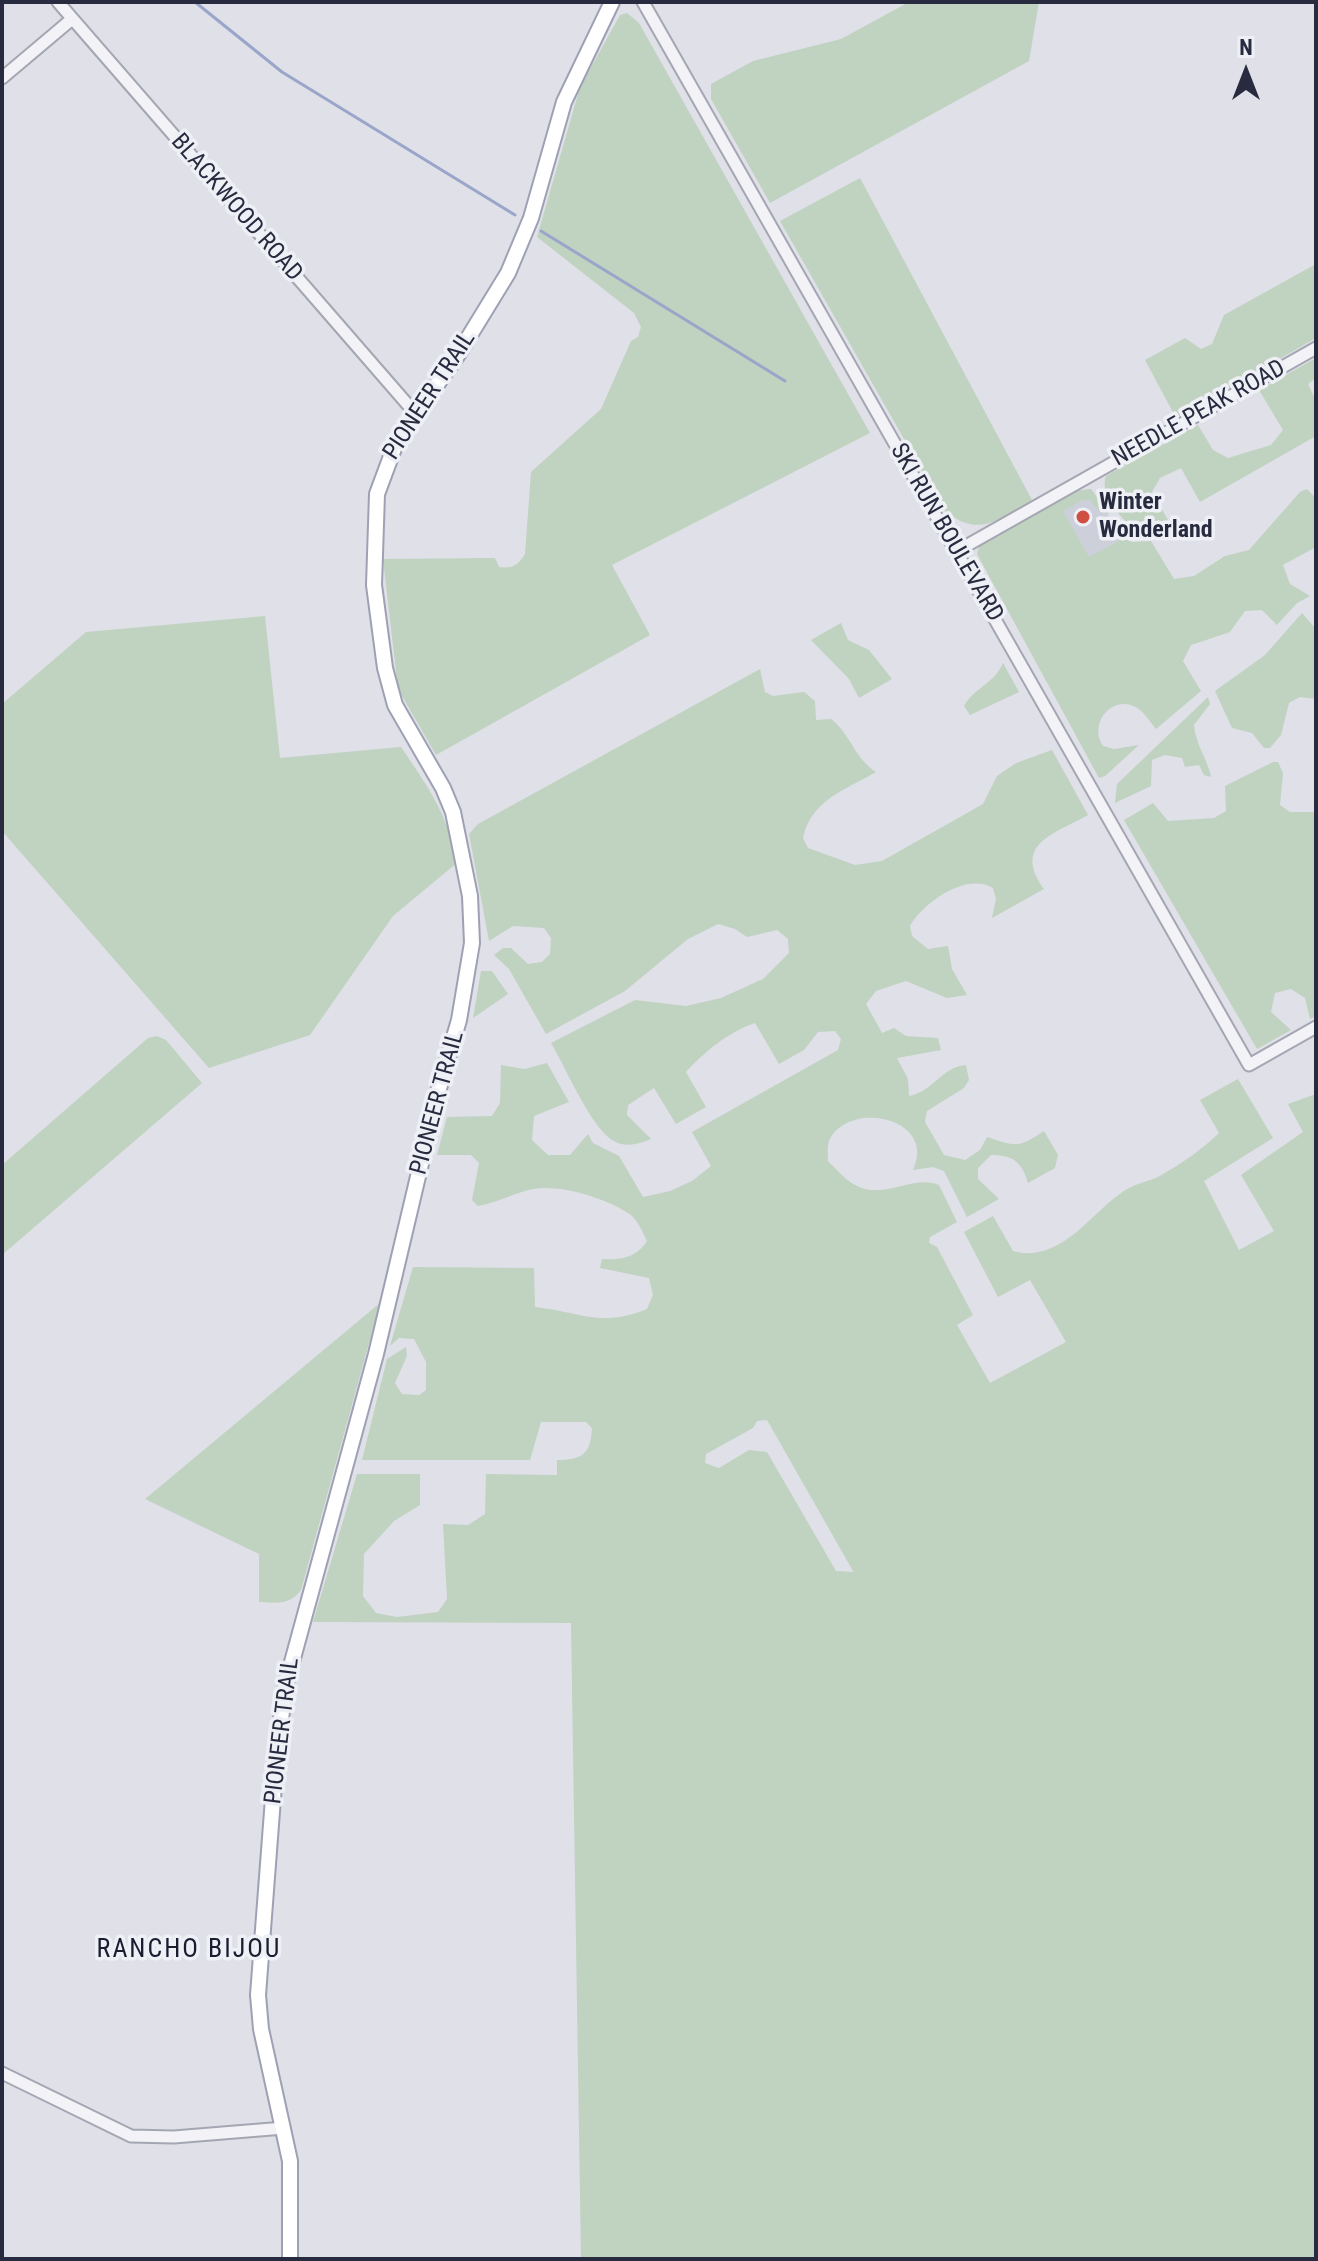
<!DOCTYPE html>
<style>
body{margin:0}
#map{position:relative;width:1318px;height:2261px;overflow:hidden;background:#dfe0e8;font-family:"Roboto Condensed",sans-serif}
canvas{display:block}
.frame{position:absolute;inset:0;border:4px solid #282b3f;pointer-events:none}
.north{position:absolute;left:1206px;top:32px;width:80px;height:80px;-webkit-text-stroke:6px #eef0f6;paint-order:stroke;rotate:0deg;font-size:22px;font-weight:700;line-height:32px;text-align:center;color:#282b3f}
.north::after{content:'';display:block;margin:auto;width:28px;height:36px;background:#282b3f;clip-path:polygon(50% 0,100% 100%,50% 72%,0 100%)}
</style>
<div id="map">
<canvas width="1318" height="2261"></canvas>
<div class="frame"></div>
<div class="north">N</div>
</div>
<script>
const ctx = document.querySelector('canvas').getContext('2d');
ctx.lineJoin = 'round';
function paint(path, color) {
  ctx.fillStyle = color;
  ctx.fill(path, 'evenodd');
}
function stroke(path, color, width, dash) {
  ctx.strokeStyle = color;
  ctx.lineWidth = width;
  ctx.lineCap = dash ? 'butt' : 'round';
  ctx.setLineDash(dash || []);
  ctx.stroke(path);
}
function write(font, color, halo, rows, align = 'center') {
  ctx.font = font + ' "Roboto Condensed",sans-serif';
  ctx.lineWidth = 7;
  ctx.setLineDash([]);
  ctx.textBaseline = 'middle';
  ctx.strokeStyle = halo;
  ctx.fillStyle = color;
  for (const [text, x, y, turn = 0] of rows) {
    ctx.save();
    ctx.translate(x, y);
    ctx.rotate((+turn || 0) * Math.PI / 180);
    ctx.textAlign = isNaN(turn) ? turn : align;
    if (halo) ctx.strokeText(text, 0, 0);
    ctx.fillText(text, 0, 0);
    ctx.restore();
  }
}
paint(new Path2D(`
 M 1091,489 L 1124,538 L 1089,558 L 1058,502 L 1076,491 Z`), '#cdcfda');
paint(new Path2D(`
 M 909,2 L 1039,2 L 1029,61 L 770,203 L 711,99 L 711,84 L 753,61 L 841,39 Z
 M 627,13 L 639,23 L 870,433 L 612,565 L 650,635 L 436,755 L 398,689 L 383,559 L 495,558 L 499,567 C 513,569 518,565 525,554 L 531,472 L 601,409 L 631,341 L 638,337 L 641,327 L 634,313 L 537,237 L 580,87 L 620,15 Z
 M 860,178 L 1032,500 C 998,519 980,539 945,511 L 780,221 Z
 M 1316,264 L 1316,338 L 1176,418 L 1145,360 L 1185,338 L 1201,349 L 1212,344 L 1224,315 Z
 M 1316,358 L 1316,378 L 1308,384 L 1316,401 L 1316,436 L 1200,502 L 1181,468 L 1160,478 L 1152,492 L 1168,520 L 1142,532 C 1126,528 1098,493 1106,476 L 1198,425 L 1213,450 L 1228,458 L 1271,445 L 1283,430 L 1259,390 Z
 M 1091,489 L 1109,514 L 1100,512 L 1090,500 L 1083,500 L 1063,511 L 1089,557 L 1124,538 L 1132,542 L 1151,541 L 1174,579 L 1194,576 L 1225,556 L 1249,550 L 1300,492 L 1307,489 L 1316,498 L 1316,547 L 1283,565 L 1290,584 L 1310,596 L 1297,603 L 1277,625 L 1262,610 L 1245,611 L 1230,632 L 1191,645 L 1183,661 L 1201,691 L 1156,729 C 1151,723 1146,715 1140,710 C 1116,691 1087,721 1103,746 L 1114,749 L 1139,745 L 1105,776 L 1099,778 L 977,554 L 980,544 L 1076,491 Z
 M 1302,613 L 1316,629 L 1316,699 L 1300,697 L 1289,703 L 1281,735 L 1270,748 L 1264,748 L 1252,733 L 1232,728 L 1215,691 L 1265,655 Z
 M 265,616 L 280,758 L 401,747 C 430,790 445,810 458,862 L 393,916 L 310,1035 L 209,1068 L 2,831 L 2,704 L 86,632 Z
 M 841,623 L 848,640 L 869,650 L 892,679 L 859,698 L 849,679 L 811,640 Z
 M 1003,663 L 1019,692 L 970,715 L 964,706 C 975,687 994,684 1003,663 Z
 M 760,669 L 765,692 L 773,696 L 804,692 L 815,701 L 816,720 L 831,719 C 850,733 854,758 876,772 C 845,790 811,800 803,838 L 808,848 L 855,865 L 882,861 L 983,804 L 997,776 L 1016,763 L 1052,750 L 1088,815 C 1054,834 1012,844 1044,889 L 992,918 L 996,899 L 993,888 C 966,872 923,903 910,926 L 912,936 L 928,949 L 948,946 L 952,969 L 967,995 L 947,998 L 906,981 L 876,991 L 866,1004 L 882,1033 L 894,1028 L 906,1036 L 938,1038 L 941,1050 L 897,1058 L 908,1079 L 909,1096 C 933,1092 941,1067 966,1065 L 969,1080 L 964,1088 L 927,1111 L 925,1122 L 944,1155 L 965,1160 L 980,1150 L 987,1137 C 1016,1146 1017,1149 1044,1131 L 1058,1155 L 1055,1168 L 1028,1183 C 1022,1162 1013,1155 991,1155 L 978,1168 L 978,1179 L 999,1199 L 967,1217 L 944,1171 L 933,1167 L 913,1170 C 938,1117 847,1099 829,1141 C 827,1146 828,1156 828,1161 C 836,1169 846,1181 857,1186 C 884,1200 914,1174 939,1185 L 957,1222 L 930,1237 L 929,1243 L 937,1247 L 973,1315 L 957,1325 L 990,1383 L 1066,1342 L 1030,1280 L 998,1297 L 964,1232 L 993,1216 L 1013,1251 C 1063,1265 1094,1207 1129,1188 C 1138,1183 1149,1181 1158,1177 C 1178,1166 1203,1149 1219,1133 L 1200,1100 L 1238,1079 L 1273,1138 L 1204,1181 L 1239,1250 L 1274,1231 L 1241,1175 L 1303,1132 L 1288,1104 L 1316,1094 L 1316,2259 L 581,2259 L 571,1623 L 313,1622 L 357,1474 L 420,1474 L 420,1505 L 394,1521 L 364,1554 L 363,1596 L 376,1613 L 397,1617 L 438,1612 L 447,1599 L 443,1524 L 468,1525 L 485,1514 L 486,1474 L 557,1475 L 557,1460 C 582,1460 591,1454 592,1428 L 586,1422 L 541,1422 L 530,1460 L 362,1460 L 387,1359 L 406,1347 L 407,1356 L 395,1383 L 402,1394 L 419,1395 L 426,1390 L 426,1362 L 414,1339 L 399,1338 L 390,1346 L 413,1267 L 534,1268 L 535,1307 C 581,1312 601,1328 647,1309 L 653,1295 L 649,1278 L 600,1268 L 602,1259 C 621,1260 636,1258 647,1241 C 643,1233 638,1221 631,1215 C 607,1198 553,1181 525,1191 C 508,1196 495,1203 478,1206 L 472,1200 L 479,1163 L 471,1155 L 437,1155 L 447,1117 L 492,1116 L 500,1103 L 501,1065 L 524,1069 L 547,1063 L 569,1102 L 534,1116 L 532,1140 L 548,1155 L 570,1155 L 588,1134 L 593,1143 L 619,1156 L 643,1197 L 670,1191 L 692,1181 L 711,1166 L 692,1132 L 838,1050 L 841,1039 L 835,1031 L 818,1032 L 804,1050 L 779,1064 L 755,1023 C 730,1031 704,1052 686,1072 L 706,1107 L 676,1124 L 654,1088 L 628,1105 L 627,1115 L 651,1139 C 639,1144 626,1148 614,1141 C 592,1130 565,1066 551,1043 L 635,1000 L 686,1006 L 721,998 L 763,979 L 789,953 L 788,939 L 777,930 L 747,937 L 735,929 L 718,924 L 688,939 L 625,991 L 546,1034 L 509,969 L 494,955 L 503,948 L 511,948 L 528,964 L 542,962 L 550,954 L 551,938 L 544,928 L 513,926 L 489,941 L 469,834 L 478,824 ZM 767,1420 L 853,1571 L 853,1572 L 836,1571 L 767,1452 L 749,1450 L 719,1468 L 705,1463 L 706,1454 L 753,1428 L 757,1421 Z
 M 1208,697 L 1210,704 L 1194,725 C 1195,743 1208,760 1211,777 L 1204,775 L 1199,765 L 1185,767 L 1182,758 L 1165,755 L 1152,760 L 1151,786 L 1115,803 L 1117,784 Z
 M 1273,762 L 1278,762 L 1283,773 L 1280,805 L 1290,812 L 1316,812 L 1316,1016 L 1310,1019 L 1305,998 L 1291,989 L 1275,993 L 1271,1012 L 1291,1030 L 1257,1049 L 1124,820 L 1153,803 L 1168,821 L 1214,818 L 1226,811 L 1225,786 Z
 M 481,971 L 492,971 L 508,994 L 473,1018 Z
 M 157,1036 L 166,1040 L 202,1083 L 2,1255 L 2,1165 L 148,1038 Z
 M 380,1303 L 301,1590 C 290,1605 277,1603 259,1602 L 259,1554 L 145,1499 Z`), '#c0d2c0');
stroke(new Path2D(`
 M 195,2 L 282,72 L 515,215
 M 541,231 L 785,381`), '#99a5c9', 3);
const minor = new Path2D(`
 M 58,2 L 415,413
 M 643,2 L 1249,1065 L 1316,1027
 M 2,78 L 72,19
 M 957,551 L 1316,348
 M 2,2073 L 131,2136 L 174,2137 L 284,2128`);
const major = new Path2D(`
 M 290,2259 L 290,2161 L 261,2029 L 258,1995 L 277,1746 L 286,1684 L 376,1354 L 438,1092 L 459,1020 L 472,943 L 470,896 L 453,812 L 443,788 L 395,705 L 385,668 L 374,585 L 377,494 L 396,443 L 459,353 L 508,273 L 531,218 L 564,102 L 612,2`);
stroke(minor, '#a4a6b2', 15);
stroke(major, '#9ea1b4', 18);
stroke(minor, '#f2f2f7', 11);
stroke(major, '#fff', 14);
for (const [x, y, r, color] of [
 [1083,517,8,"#cf4f42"]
]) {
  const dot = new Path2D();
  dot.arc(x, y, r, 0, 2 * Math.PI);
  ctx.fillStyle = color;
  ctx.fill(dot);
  stroke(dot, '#eef0f6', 3);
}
write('24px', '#282b3f', '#eef0f6', [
 ["BLACKWOOD ROAD",236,208,49],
 ["PIONEER TRAIL",430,396,-57],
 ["NEEDLE PEAK ROAD",1199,414,-29],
 ["SKI RUN BOULEVARD",946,533,60],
 ["PIONEER TRAIL",438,1103,-75],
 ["PIONEER TRAIL",283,1731,-83]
]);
write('bold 24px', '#282b3f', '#eef0f6', [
 ["Winter",1099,503],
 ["Wonderland",1099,531]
], 'left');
ctx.letterSpacing = '2px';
write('26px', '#1a1c30', '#eef0f6', [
 ["RANCHO BIJOU",189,1950]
]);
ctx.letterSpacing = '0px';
</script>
